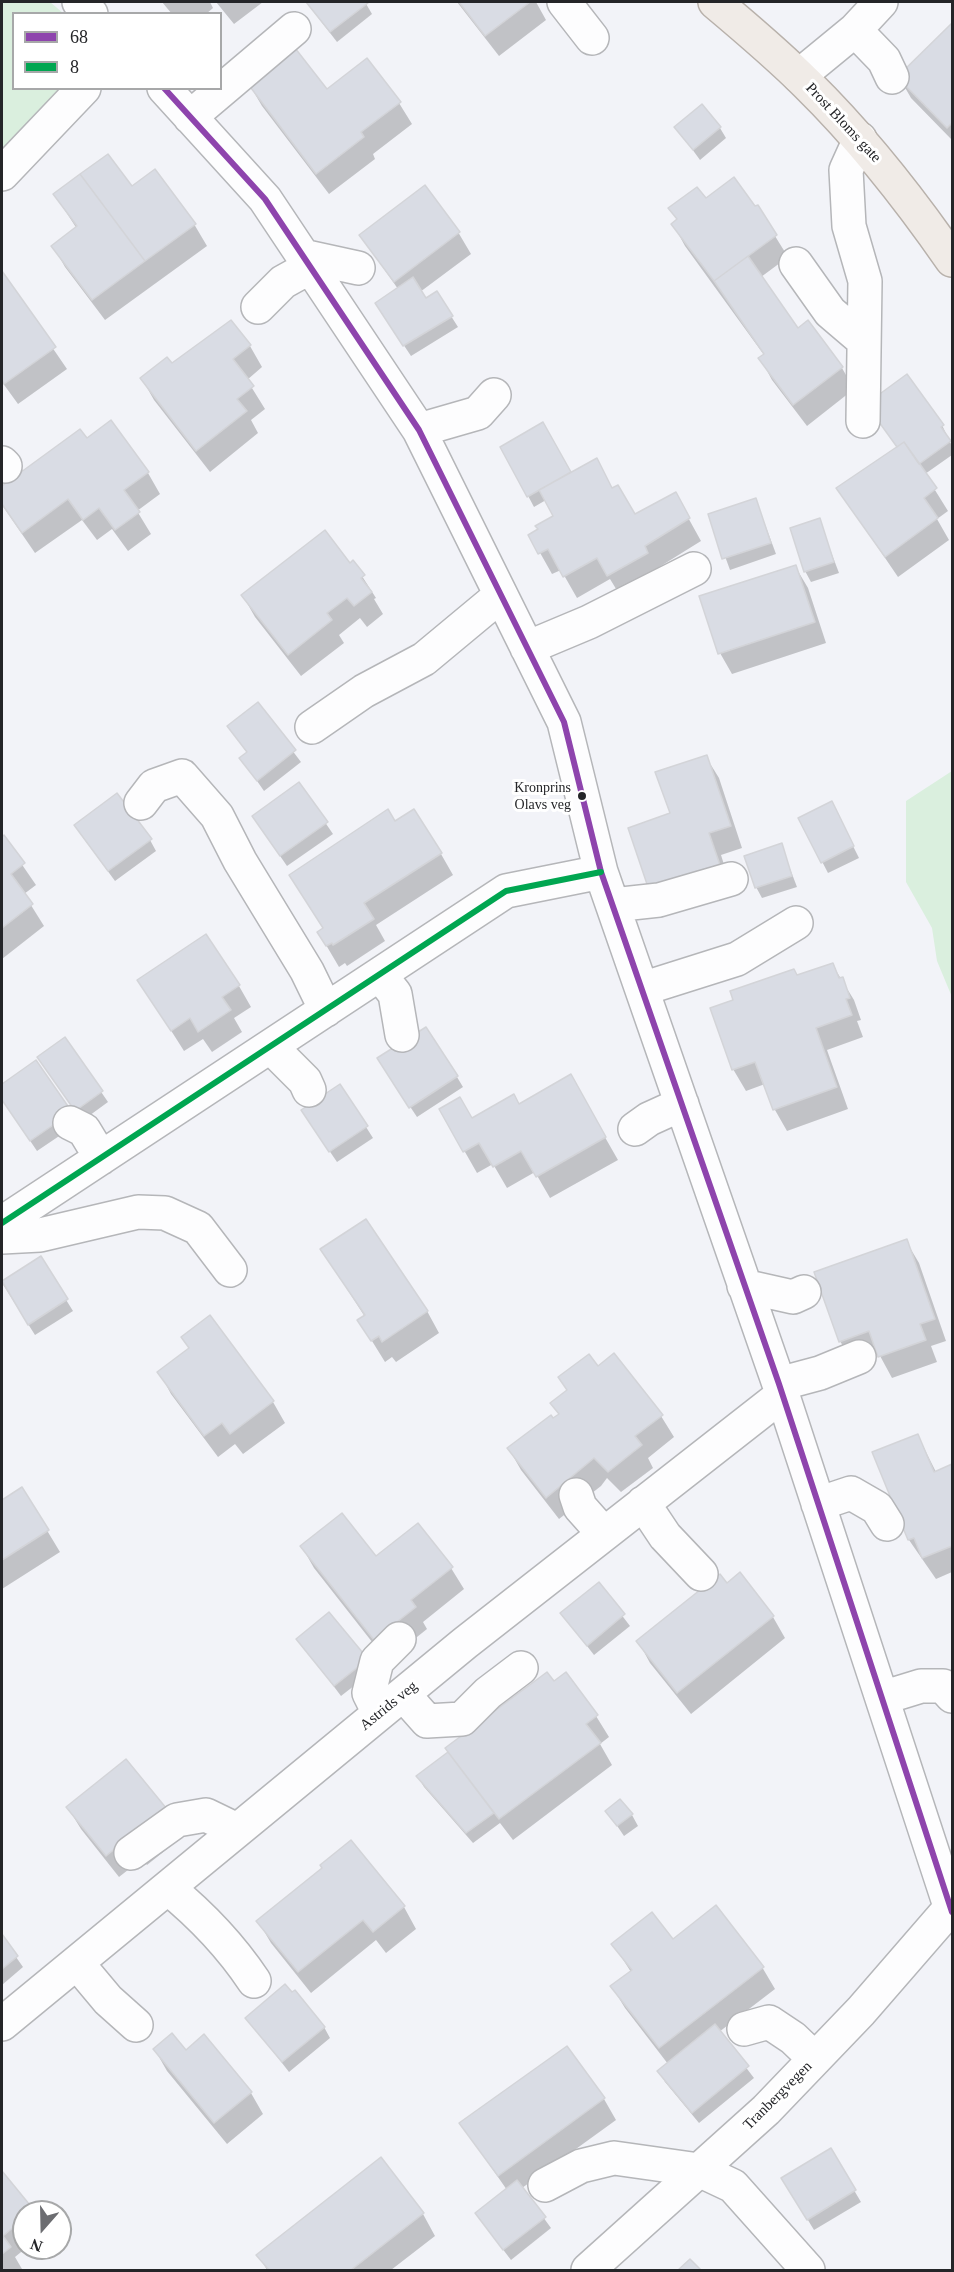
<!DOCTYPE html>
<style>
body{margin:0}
#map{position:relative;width:954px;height:2272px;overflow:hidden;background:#f2f3f8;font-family:"Times New Roman",serif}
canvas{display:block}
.frame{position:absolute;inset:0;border:3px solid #242528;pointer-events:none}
.legend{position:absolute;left:12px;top:12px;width:210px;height:78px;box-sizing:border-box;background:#fff;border:2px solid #a7a8a9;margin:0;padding:8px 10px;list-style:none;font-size:18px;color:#242528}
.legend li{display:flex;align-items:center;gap:12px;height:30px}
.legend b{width:30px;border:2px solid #a7a8a9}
.north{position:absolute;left:12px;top:2200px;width:60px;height:60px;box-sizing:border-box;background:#fff;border:2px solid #a7a8a9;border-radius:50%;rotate:200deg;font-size:16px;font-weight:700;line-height:24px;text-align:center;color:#242528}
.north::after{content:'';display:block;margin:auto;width:21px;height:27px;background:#6c6d71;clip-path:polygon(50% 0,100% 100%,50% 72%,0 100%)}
</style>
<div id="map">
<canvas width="954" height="2272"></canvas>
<div class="frame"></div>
<ul class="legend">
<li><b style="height:8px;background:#8e44ad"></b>68</li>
<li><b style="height:8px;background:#00a651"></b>8</li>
</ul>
<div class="north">N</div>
</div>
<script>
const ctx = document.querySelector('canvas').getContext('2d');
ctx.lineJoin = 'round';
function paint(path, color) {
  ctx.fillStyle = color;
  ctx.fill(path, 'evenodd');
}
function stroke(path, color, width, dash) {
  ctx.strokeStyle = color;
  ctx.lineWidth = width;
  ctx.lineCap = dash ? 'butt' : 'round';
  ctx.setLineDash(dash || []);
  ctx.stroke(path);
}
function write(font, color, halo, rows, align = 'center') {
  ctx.font = font + ' "Times New Roman",serif';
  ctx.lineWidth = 6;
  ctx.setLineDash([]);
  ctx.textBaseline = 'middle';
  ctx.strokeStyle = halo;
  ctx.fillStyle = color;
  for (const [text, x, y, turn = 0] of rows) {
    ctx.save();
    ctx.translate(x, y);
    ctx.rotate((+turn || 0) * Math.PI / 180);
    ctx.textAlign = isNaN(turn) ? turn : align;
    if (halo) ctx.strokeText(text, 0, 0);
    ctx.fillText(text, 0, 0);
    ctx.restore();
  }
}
paint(new Path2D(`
 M 2,2 L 50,2 L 63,13 L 14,14 L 14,88 L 62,89 L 2,154 Z
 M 952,771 L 952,997 L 937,961 L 932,928 L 906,882 L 906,801 Z`), '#daefde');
paint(new Path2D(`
 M 162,2 L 210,2 L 213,8 L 206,14 L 172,14 Z
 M 216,2 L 263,2 L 234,24 Z
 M 306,2 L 365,2 L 372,14 L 337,42 Z
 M 457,2 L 536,2 L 546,20 L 499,56 Z
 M 952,25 L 952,140 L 911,98 L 899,77 Z
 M 249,84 L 326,91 L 399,103 L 412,124 L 373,154 L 375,159 L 329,194 L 262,106 Z
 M 676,127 L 720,128 L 726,138 L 700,160 Z
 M 131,188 L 194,224 L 207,246 L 105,320 L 65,267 L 53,246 L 77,229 L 55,195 Z
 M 706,200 L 775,236 L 788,257 L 761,277 L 797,330 L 842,368 L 854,389 L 807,426 L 772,380 L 760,358 L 764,355 L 685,246 L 673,224 L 678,221 L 670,208 Z
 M 458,232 L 471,254 L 420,292 L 426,300 L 451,316 L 458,327 L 411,356 L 383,314 L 398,289 L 361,236 Z
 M 2,274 L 67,369 L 18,404 L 2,382 Z
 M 250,346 L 262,367 L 247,380 L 265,409 L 251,420 L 258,433 L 210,472 L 154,400 L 142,379 L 171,365 Z
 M 942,425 L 952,446 L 952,455 L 925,474 L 948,511 L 937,519 L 949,540 L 898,577 L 838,489 Z
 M 80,431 L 86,440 L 148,473 L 160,494 L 137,511 L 151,534 L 128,551 L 112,529 L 97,540 L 82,520 L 35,553 L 2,505 L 2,488 Z
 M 502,447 L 545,485 L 613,489 L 635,516 L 675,494 L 701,541 L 656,569 L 659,576 L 621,597 L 610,579 L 577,598 L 561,570 L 552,574 L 530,535 L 555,517 L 546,500 L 534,507 Z
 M 756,500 L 776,554 L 730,570 L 710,515 Z
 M 819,520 L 839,573 L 811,582 L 805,571 Z
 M 353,562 L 376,598 L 374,599 L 383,614 L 367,627 L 360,618 L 339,635 L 344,643 L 301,676 L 255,617 L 243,596 Z
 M 795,566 L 808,588 L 826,643 L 732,674 L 720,653 Z
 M 257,704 L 301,762 L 264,791 L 241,758 L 247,753 L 229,726 Z
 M 706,757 L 719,778 L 742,848 L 721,855 L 732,890 L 671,814 Z
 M 299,784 L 333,834 L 287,866 L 260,827 Z
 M 837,814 L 859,858 L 828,873 L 800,819 Z
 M 395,823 L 441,854 L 453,875 L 376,925 L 385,941 L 347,966 L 345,963 L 339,967 L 319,933 L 324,929 Z
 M 82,836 L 150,840 L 156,851 L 115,881 Z
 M 3,837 L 36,885 L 24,894 L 44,926 L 2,959 Z
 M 781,845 L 797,887 L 762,898 L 756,887 Z
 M 832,964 L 854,1000 L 861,1020 L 857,1021 L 863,1037 L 827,1050 L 848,1109 L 787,1131 L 775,1110 L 765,1084 L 746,1091 L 733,1069 L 797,977 Z
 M 139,980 L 239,986 L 251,1007 L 234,1018 L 242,1032 L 212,1052 L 203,1039 L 184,1051 Z
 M 65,1039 L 108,1102 L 82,1121 L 45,1068 Z
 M 36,1062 L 77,1124 L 37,1151 L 2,1099 L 2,1085 Z
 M 385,1069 L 457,1077 L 463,1087 L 417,1117 Z
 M 570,1076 L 618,1160 L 550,1198 L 535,1172 L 507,1188 L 493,1164 L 477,1173 L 441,1110 L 471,1119 L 519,1106 Z
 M 340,1086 L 373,1138 L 337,1162 L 309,1121 Z
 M 906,1241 L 919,1263 L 946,1341 L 931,1346 L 937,1362 L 892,1378 L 879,1354 L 853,1363 L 840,1341 Z
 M 322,1250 L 427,1311 L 439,1333 L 396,1362 L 392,1357 L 385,1362 L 359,1320 L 365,1317 Z
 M 40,1258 L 73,1311 L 35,1335 L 2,1283 Z
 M 183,1337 L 273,1402 L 285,1423 L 243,1454 L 235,1444 L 218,1457 L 171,1394 L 159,1372 L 190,1349 Z
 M 598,1368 L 661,1416 L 674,1437 L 648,1458 L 653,1468 L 621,1492 L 607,1478 L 601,1486 L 559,1519 L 521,1470 L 509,1449 L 559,1415 L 552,1403 Z
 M 918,1436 L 936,1472 L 952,1466 L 952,1572 L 936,1579 L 909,1540 L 874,1453 Z
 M 22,1489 L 60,1552 L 2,1589 L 2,1502 Z
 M 302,1547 L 451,1568 L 464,1589 L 423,1622 L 427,1629 L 387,1661 L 314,1568 Z
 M 598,1584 L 630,1626 L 594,1655 L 562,1614 Z
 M 773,1617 L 785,1638 L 691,1714 L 650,1663 L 638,1641 Z
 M 298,1639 L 373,1671 L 341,1696 Z
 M 596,1716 L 609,1737 L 600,1744 L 612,1765 L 513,1840 L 500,1823 L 473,1843 L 424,1787 L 418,1777 L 449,1753 Z
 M 68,1808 L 170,1815 L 182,1837 L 147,1865 L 142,1859 L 119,1877 L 81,1829 Z
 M 607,1811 L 632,1815 L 638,1826 L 624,1836 Z
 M 351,1842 L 404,1907 L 416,1929 L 386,1953 L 376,1940 L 311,1993 L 271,1943 L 258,1921 L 323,1868 Z
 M 2,1937 L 23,1967 L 2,1985 Z
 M 673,1941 L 762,1967 L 775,1989 L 719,2032 L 754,2078 L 699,2123 L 665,2082 L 659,2071 L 668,2064 L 625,2008 L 612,1987 L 631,1972 L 613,1944 Z
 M 247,2018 L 324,2027 L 330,2038 L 289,2072 Z
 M 155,2050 L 186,2052 L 251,2093 L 263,2114 L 227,2144 L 167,2071 Z
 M 604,2099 L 616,2120 L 522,2188 L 551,2228 L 511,2260 L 476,2214 L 507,2190 L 461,2124 Z
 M 830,2150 L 861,2202 L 814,2230 L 789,2189 Z
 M 380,2159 L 423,2214 L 435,2236 L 391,2270 L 267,2270 L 258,2255 Z
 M 2,2174 L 33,2212 L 24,2212 L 24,2248 L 26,2248 L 15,2257 L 22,2269 L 20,2270 L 2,2270 Z`), '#0003');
const building = new Path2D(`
 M 306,2 L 366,2 L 368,3 L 330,32 Z
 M 459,2 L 530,2 L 485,36 Z
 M 952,23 L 952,123 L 947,128 L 897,77 Z
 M 295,48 L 327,89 L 367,58 L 401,102 L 361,132 L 364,137 L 316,174 L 248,84 Z
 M 702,104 L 721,127 L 693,150 L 674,127 Z
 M 108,154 L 132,186 L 155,169 L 196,224 L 145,261 L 80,174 Z
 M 80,174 L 145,261 L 92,300 L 51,246 L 77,226 L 53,194 Z
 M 734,177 L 755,206 L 758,205 L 777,235 L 714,281 L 671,224 L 677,219 L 668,208 L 697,187 L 706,198 Z
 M 425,185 L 460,232 L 394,282 L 359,235 Z
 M 748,256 L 798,328 L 808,320 L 843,367 L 793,405 L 758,358 L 764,354 L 714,281 Z
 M 2,271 L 56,347 L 4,384 L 2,380 Z
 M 413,277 L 426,298 L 437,291 L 453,316 L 403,346 L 375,303 Z
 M 231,320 L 251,345 L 233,359 L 254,386 L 237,399 L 247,411 L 196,451 L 140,378 L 167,357 L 172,363 Z
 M 907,374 L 944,425 L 941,427 L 951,441 L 919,464 L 904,442 L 897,447 L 866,404 Z
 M 111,420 L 149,472 L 124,490 L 140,512 L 115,530 L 99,508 L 83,520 L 68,499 L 22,533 L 2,504 L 2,486 L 80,429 L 87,438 Z
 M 543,422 L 571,472 L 527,497 L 500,447 Z
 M 904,442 L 937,488 L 924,498 L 938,518 L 885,557 L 836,488 Z
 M 597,458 L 612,488 L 618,485 L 635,514 L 676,492 L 690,518 L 645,546 L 648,553 L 607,576 L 597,558 L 563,577 L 548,549 L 538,554 L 528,535 L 538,529 L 535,526 L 553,516 L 539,490 Z
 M 756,498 L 771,543 L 722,559 L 708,514 Z
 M 820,518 L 834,562 L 804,572 L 790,528 Z
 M 325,530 L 350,563 L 353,560 L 365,575 L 361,578 L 372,592 L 354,606 L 347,598 L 327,613 L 332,620 L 288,655 L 241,595 Z
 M 796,565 L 815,622 L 718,654 L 699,596 Z
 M 258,702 L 296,750 L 257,781 L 239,758 L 247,752 L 227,726 Z
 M 707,755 L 731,826 L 709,833 L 721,868 L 650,893 L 628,828 L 670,813 L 655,772 Z
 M 299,782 L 328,822 L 280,856 L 252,816 Z
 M 117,793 L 152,839 L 108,871 L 74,825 Z
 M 832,801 L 854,846 L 821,863 L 798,818 Z
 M 388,809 L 395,821 L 414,809 L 442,853 L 364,903 L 374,919 L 333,945 L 332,943 L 326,946 L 317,932 L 323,928 L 289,875 Z
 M 4,835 L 25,863 L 11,874 L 33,904 L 2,928 L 2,837 Z
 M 782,843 L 792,876 L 755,888 L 744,856 Z
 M 206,934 L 240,985 L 222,997 L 231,1010 L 198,1032 L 190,1018 L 171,1031 L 137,980 Z
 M 833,963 L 839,978 L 843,977 L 850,998 L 846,999 L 852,1015 L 816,1028 L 837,1087 L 773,1110 L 755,1062 L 732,1070 L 710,1008 L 733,1000 L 730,991 L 794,969 L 797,975 Z
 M 426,1027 L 458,1076 L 409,1108 L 377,1058 Z
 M 65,1037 L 103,1091 L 75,1111 L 37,1057 Z
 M 36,1060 L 72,1112 L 30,1141 L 2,1100 L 2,1084 Z
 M 571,1074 L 606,1137 L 536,1177 L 521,1151 L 493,1167 L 479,1143 L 463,1152 L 439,1109 L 460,1097 L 472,1118 L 514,1094 L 519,1104 Z
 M 340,1084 L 368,1126 L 329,1152 L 301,1110 Z
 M 366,1219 L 428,1311 L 382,1342 L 379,1336 L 371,1341 L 357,1320 L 365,1315 L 320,1249 Z
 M 907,1239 L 935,1319 L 920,1324 L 926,1340 L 878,1357 L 869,1331 L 839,1342 L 814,1272 Z
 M 41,1256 L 68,1299 L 28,1325 L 2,1281 Z
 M 210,1315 L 274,1401 L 230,1434 L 222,1423 L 204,1436 L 157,1372 L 189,1348 L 181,1337 Z
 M 614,1353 L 663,1415 L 635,1436 L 642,1445 L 608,1472 L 594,1458 L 546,1498 L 507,1448 L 551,1415 L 553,1418 L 559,1414 L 550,1403 L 567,1390 L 558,1377 L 589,1354 L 598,1366 Z
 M 918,1434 L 934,1472 L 952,1464 L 952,1546 L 922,1558 L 914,1538 L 908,1540 L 872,1452 Z
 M 22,1487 L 49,1530 L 2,1560 L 2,1500 Z
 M 342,1513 L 376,1556 L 418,1523 L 453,1567 L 411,1600 L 416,1607 L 374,1640 L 300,1546 Z
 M 740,1572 L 774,1616 L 677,1693 L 636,1641 L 720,1574 L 727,1583 Z
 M 599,1582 L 625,1614 L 587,1646 L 560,1613 Z
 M 329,1612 L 368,1659 L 334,1686 L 296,1639 Z
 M 547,1672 L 554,1681 L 566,1672 L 598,1715 L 586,1724 L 601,1743 L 499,1819 L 445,1748 Z
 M 448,1752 L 494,1813 L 466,1833 L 416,1776 Z
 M 126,1759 L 171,1814 L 128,1838 L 106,1856 L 66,1807 Z
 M 620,1799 L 633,1814 L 617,1826 L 605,1811 Z
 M 351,1840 L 405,1906 L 373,1932 L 363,1920 L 298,1972 L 256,1921 L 322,1868 L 320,1865 Z
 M 716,1905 L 764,1967 L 659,2048 L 610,1986 L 632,1970 L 611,1944 L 652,1912 L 673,1939 Z
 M 2,1934 L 18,1956 L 2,1969 Z
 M 285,1984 L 292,1992 L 295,1990 L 325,2027 L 282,2062 L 245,2018 Z
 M 715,2024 L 749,2066 L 692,2113 L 657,2071 Z
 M 172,2033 L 186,2050 L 204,2034 L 252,2092 L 214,2123 L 153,2049 Z
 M 567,2046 L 605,2098 L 498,2176 L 459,2123 Z
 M 831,2148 L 856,2190 L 807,2220 L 781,2178 Z
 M 381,2157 L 424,2213 L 351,2270 L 269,2270 L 256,2255 Z
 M 2,2171 L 34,2210 L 24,2212 L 24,2218 L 3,2236 L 11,2247 L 2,2254 Z
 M 517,2180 L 546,2217 L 503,2250 L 475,2213 Z
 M 690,2259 L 701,2270 L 678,2270 Z`);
paint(building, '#d9dce4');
stroke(building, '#d3d4d8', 1.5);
const minor = new Path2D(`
 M 79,2 L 91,14
 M 564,2 L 592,38
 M 855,30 L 884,60 L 892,77
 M 799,76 L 855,30 L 881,2
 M 164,88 L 265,199 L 419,430 L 564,722 L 601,872 L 779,1384 L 952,1912
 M 190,117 L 294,29
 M 860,139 L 846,170 L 849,226 L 865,281 L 863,421
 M 2,174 L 84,88
 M 303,256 L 358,268
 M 796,264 L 830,312 L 864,341
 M 258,307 L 283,282 L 310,267
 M 419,430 L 478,413 L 494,395
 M 2,463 L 5,466
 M 527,648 L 589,622 L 694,569
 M 312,727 L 364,691 L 424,659 L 501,595
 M 141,803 L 154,786 L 182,776 L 217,816 L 240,861 L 307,971 L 326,1010
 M 613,905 L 659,900 L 731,879
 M 380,975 L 395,994 L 402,1035
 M 642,989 L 737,959 L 796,923
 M 271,1047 L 305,1081 L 309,1090
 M 70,1123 L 84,1130 L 101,1158
 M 635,1129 L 649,1119 L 682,1104
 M 2,1223 L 506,891 L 601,872
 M 2,1237 L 40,1235 L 138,1212 L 165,1213 L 198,1228 L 230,1270
 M 744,1286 L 793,1297 L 804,1292
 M 779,1384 L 820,1373 L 859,1357
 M 576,1495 L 580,1507 L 604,1534
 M 643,1503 L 665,1536 L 701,1574
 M 818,1504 L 851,1493 L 877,1508 L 887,1524
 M 403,1694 L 427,1721 L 462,1719 L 488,1693 L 521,1668
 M 882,1698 L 921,1686 L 943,1686 L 952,1696
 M 379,1713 L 369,1693 L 377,1661 L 399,1639
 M 131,1853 L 177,1820 L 206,1815 L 237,1830
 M 168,1888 C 201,1915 230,1945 254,1981
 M 77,1963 L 108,2000 L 136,2025
 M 2,2024 L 465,1643 L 782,1395
 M 744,2029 L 769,2022 L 793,2038 L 815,2059
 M 545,2185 L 581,2166 L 614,2158 L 699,2170 L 733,2186 L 808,2270
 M 588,2270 L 766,2110 L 861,2011 L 952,1906`);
const major = new Path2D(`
 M 715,2 C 746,28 778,55 807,84 C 862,138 909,198 952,260`);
stroke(minor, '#b5b6b9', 36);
stroke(major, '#b8b1ab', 36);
stroke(minor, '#fdfdfe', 33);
stroke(major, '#f0ebe7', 33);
stroke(new Path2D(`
 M 164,88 L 265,199 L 419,430 L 564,722 L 601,872 L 779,1384 L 952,1912`), '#8e44ad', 6);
stroke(new Path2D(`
 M 2,1223 L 506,891 L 601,872`), '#00a651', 6);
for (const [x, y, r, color] of [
 [582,796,5,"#242528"]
]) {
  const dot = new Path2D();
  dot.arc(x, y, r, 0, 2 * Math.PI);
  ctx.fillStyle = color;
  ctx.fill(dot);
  stroke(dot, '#fff', 2);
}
write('14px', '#242528', '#fff', [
 ["Kronprins",571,788],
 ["Olavs veg",571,805]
], 'right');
write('15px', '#242528', '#fff', [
 ["Prost Bloms gate",843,123,47],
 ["Astrids veg",389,1706,-39],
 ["Tranbergvegen",778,2096,-45]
]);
</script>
